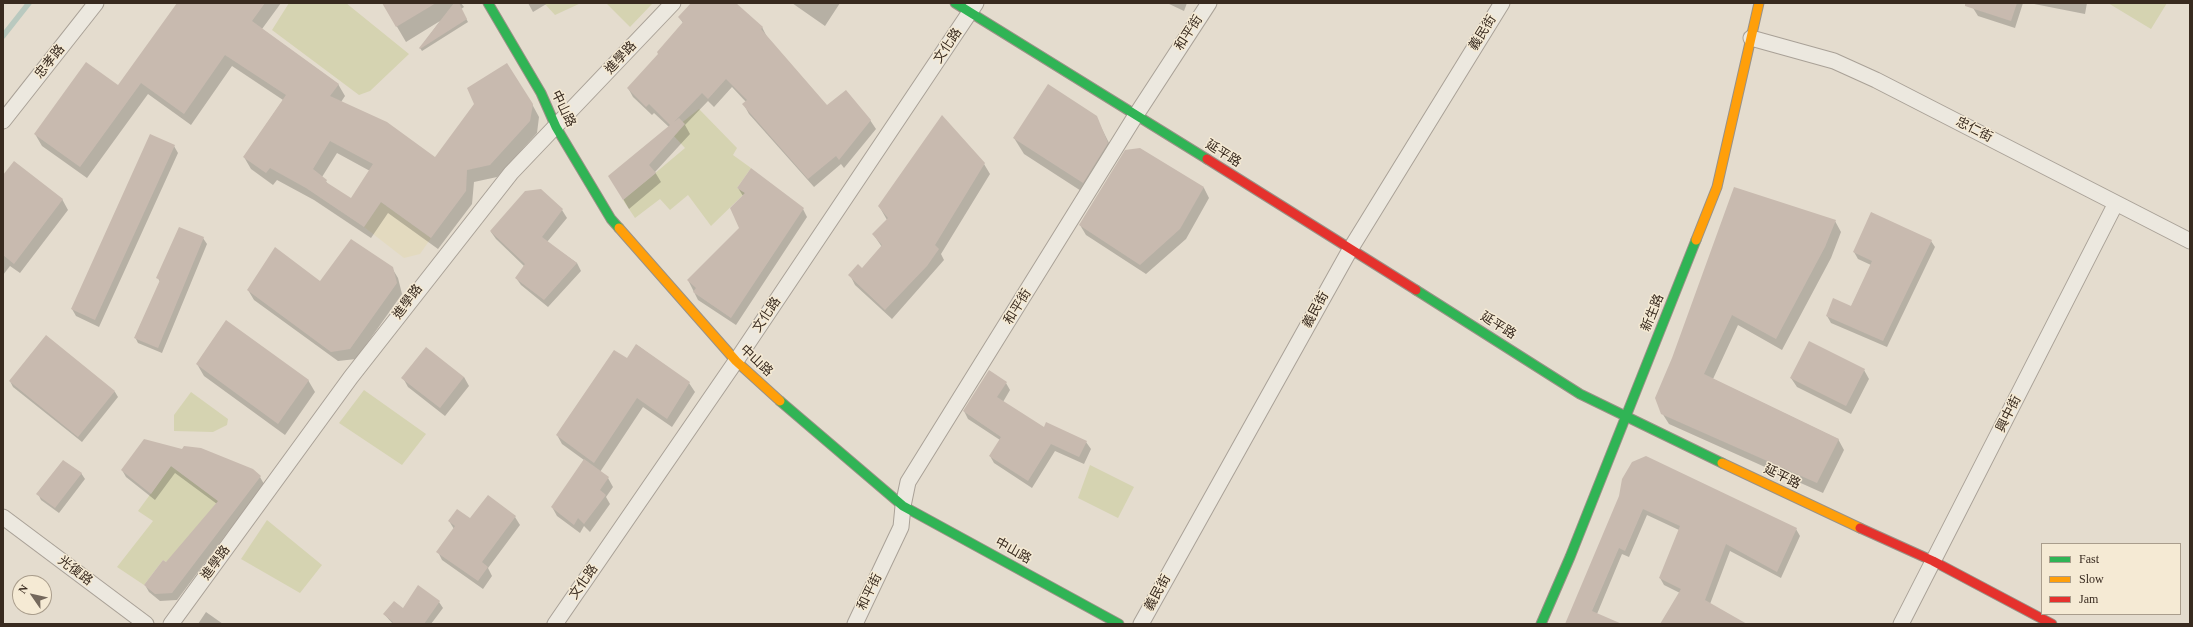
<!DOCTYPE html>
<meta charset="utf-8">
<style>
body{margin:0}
#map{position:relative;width:2193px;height:627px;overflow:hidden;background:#e4dcce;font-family:"Times New Roman",serif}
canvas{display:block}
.frame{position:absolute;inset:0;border:4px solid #382a1f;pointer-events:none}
.legend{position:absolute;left:2041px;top:543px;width:140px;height:72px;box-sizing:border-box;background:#f5ead4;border:1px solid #a99d8c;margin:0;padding:5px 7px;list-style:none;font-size:12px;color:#382a1f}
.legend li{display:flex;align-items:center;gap:8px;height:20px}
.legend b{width:20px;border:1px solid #a99d8c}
.north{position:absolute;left:12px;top:575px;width:40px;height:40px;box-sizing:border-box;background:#f5ead4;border:1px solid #a99d8c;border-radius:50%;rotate:304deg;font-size:11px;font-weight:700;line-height:16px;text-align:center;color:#382a1f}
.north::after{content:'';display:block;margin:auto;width:14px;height:18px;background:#74685c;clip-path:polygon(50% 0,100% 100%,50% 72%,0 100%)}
</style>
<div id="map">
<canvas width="2193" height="627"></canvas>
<div class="frame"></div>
<ul class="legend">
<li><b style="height:5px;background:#30b455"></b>Fast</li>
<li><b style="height:5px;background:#ff9f0a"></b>Slow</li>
<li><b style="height:5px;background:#e5322d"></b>Jam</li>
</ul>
<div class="north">N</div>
</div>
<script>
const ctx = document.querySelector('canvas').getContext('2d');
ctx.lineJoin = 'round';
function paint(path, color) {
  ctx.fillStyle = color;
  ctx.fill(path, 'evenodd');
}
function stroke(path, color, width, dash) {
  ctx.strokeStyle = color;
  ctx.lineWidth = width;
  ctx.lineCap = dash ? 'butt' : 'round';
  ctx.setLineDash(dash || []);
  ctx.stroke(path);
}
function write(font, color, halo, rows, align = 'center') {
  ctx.font = font + ' "Times New Roman","Noto Sans TC",serif';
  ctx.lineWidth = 3;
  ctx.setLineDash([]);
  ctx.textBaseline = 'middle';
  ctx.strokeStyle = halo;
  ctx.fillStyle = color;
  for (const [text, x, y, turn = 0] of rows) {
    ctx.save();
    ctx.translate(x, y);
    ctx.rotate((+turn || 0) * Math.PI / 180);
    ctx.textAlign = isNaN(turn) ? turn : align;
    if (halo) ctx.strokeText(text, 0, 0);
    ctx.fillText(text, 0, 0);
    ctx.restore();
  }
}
paint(new Path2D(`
 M 381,202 L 431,238 L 420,254 L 404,258 L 364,227 Z`), '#e3dabf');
paint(new Path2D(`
 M 289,3 L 346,3 L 409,54 L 370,91 L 359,95 L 272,30 Z
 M 544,3 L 581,3 L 555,15 Z
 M 606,3 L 651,3 L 652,4 L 630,27 Z
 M 2108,3 L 2167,3 L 2151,29 Z
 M 699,109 L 737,148 L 733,155 L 751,168 L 737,188 L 745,193 L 711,226 L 688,195 L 670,210 L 660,199 L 635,218 L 623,200 L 685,148 L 670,132 Z
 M 364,390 L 426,434 L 402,465 L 339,423 Z
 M 191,392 L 228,419 L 227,425 L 213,432 L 174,431 L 174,415 Z
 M 1090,465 L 1134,487 L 1118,518 L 1078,498 Z
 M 171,466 L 233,512 L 166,562 L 163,560 L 144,585 L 117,567 L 153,521 L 138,511 Z
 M 267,520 L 322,565 L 300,593 L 241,559 Z`), '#d5d3b1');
paint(new Path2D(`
 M 178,3 L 281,3 L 262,29 L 338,84 L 345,96 L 341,102 L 435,158 L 532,104 L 539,117 L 537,133 L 497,177 L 474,182 L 472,204 L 438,249 L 388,213 L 371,238 L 314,200 L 277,180 L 273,185 L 251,169 L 244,157 L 283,100 L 232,66 L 191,125 L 148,94 L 87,178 L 42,146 L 35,134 L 118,87 ZM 337,153 L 370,171 L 351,200 L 329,185 L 322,177 Z
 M 383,3 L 461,3 L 464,7 L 461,9 L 468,22 L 422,51 L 420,48 L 440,21 L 406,42 Z
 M 528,3 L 548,3 L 533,12 Z
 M 692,3 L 735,3 L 762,27 L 767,37 L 827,106 L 870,120 L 876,129 L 844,168 L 841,164 L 814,187 L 749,114 L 744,105 L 746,102 L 732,87 L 714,107 L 708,101 L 685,125 L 690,134 L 655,172 L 661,182 L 629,209 L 615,185 L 669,127 L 654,113 L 652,115 L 633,97 L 628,88 L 659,54 L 683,23 L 679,17 Z
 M 792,3 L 840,3 L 825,26 Z
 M 1167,3 L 1187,3 L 1184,11 Z
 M 1975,3 L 2023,3 L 2015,28 L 1978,16 L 1973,8 Z
 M 2029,3 L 2087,3 L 2085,14 Z
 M 1096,117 L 1117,159 L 1092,198 L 1024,154 L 1014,138 Z
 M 174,146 L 178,153 L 99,327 L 76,316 L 72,309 Z
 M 1140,149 L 1204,188 L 1209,198 L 1186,239 L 1146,274 L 1086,235 L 1080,225 Z
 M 984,164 L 990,174 L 941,254 L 944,260 L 892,319 L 855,285 L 850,275 L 862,269 L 882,247 L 873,234 L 887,220 L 879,206 Z
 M 3,177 L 62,199 L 68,210 L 20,273 L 10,266 L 3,275 Z
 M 738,188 L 803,209 L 807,217 L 736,325 L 698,300 L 688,280 L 740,229 L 743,196 Z
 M 540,190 L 562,210 L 567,218 L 547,242 L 577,263 L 581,271 L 548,307 L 521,285 L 516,278 L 524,266 L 496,239 L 491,232 Z
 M 1835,221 L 1841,232 L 1831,258 L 1782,350 L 1738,325 L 1713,379 L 1838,439 L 1844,450 L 1823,493 L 1669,424 L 1662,413 L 1673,359 Z
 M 203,238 L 207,244 L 162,353 L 138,343 L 135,337 L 160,282 L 158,278 Z
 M 1931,241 L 1935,247 L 1887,347 L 1831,323 L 1827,316 L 1834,300 L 1851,307 L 1871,265 L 1858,259 L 1854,252 Z
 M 392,268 L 398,278 L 402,294 L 356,359 L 338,361 L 254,300 L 248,290 L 321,282 Z
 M 46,336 L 115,392 L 118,397 L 82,442 L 13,387 L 10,381 Z
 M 637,345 L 689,383 L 695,392 L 672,427 L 643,407 L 600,472 L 608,478 L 613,487 L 606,497 L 610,504 L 590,532 L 584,526 L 580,533 L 557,516 L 552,507 L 584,460 L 562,444 L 557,435 L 627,359 Z
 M 197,364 L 308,380 L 315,392 L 285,435 L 204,376 Z
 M 1864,370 L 1869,379 L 1851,414 L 1797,387 L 1791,378 Z
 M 464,377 L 469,386 L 445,416 L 408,387 L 403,378 Z
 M 1006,383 L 1010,390 L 1003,402 L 1044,428 L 1086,442 L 1091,449 L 1084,464 L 1055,451 L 1032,488 L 994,463 L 990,456 L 1000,440 L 968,419 L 964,411 Z
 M 145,440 L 260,477 L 264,484 L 177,600 L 160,601 L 149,592 L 145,585 L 166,564 L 217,504 L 175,473 L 155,500 L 126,477 L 122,470 Z
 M 81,473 L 85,479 L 59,513 L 41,500 L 38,494 Z
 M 1620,496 L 1796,529 L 1800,536 L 1781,578 L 1730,551 L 1710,604 L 1742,624 L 1664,624 L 1680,593 L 1664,585 L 1660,578 L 1679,530 L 1647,515 L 1629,557 L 1622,554 L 1597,614 L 1619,624 L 1566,624 Z
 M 515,517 L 520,525 L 488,568 L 492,576 L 483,589 L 442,560 L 438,552 L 454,529 L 449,521 Z
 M 439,602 L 443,608 L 431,624 L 393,624 L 384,614 Z
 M 206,612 L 223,624 L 198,624 Z`), '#0003');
stroke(new Path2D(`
 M 3,36 L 29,3`), '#b9c9bf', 5.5);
paint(new Path2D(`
 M 177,3 L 265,3 L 252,21 L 339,84 L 330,96 L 387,122 L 435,157 L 474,104 L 467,88 L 507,63 L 533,104 L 530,121 L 490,165 L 467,170 L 466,191 L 431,238 L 381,202 L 364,227 L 306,188 L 270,168 L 266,173 L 243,157 L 286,95 L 225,55 L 184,114 L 141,83 L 80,167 L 34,134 L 86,62 L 118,85 ZM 330,141 L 373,164 L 351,198 L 326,182 L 327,180 L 313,169 Z
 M 382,3 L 436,3 L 396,27 Z
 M 454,3 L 459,3 L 467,19 L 420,49 L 419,48 Z
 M 691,3 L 736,3 L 763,27 L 761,29 L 827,105 L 846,90 L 871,120 L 839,160 L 836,156 L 808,179 L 742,104 L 747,100 L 726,79 L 708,99 L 702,93 L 674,122 L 679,118 L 685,124 L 649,165 L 656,173 L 623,200 L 608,176 L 670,125 L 649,104 L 646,107 L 627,88 L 658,54 L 657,52 L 683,22 L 678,17 Z
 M 1965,3 L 2017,3 L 2011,21 L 1965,6 Z
 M 1048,84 L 1097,116 L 1108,143 L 1083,183 L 1013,138 Z
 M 942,115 L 985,163 L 935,245 L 939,249 L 927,266 L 885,310 L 848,275 L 858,264 L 862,268 L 882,245 L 872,234 L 888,218 L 878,206 Z
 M 150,134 L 175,145 L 95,320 L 71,309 Z
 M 1140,148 L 1204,187 L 1180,229 L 1140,265 L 1079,225 L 1125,150 Z
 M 14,161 L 63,199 L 14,264 L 3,255 L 3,175 Z
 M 751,168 L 804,208 L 731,318 L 693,292 L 696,288 L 687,280 L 739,228 L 730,208 L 745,193 L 737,188 Z
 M 1734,187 L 1836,220 L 1825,247 L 1776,339 L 1732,315 L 1704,374 L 1839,439 L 1817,483 L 1661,414 L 1655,398 L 1672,358 Z
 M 541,189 L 563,209 L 542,237 L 577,263 L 544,300 L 515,278 L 525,264 L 490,231 L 525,191 Z
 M 1871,212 L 1932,240 L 1883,341 L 1826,316 L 1833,298 L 1851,306 L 1872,261 L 1853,252 Z
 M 179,227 L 204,237 L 158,348 L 134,338 L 160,280 L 156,278 Z
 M 351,239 L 393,267 L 397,283 L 350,349 L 331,352 L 247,290 L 275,247 L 320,281 Z
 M 226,320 L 309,380 L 278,424 L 196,364 Z
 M 46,335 L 115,391 L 78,437 L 9,381 Z
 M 1809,341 L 1865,369 L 1846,406 L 1790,378 Z
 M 636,344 L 690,382 L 667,419 L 637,398 L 594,463 L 556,435 L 614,350 L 627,358 Z
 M 426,347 L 464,377 L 440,408 L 401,378 Z
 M 989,370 L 1007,382 L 997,397 L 1044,427 L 1046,422 L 1087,441 L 1079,457 L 1051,444 L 1028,481 L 989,456 L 1001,437 L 963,411 Z
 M 144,439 L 182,449 L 184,446 L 201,448 L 253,469 L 261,476 L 172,593 L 155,594 L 144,585 L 163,560 L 166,562 L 218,501 L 171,466 L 151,494 L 121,470 Z
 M 1646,456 L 1797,528 L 1777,572 L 1726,544 L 1705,600 L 1747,624 L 1660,624 L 1681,589 L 1659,578 L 1680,526 L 1643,509 L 1625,551 L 1619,548 L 1592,611 L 1622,624 L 1565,624 L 1619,496 L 1622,479 L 1632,462 Z
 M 584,459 L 609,477 L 600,490 L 606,495 L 584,524 L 578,518 L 574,525 L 551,507 Z
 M 63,460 L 82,473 L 55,508 L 36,494 Z
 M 488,495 L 516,516 L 482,562 L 488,567 L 478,581 L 436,552 L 455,526 L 448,521 L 457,509 L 470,518 Z
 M 418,585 L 440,601 L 424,624 L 391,624 L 393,622 L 383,614 L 394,601 L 403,608 Z`), '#c8baaf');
const street = new Path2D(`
 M 1751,38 L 1834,61 L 1876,80 L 2190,241
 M 3,121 L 96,3
 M 3,517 L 146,624
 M 171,624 L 351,377 L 511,173 L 673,3
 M 555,624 L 736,361 L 976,3
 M 855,624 L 901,527 L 903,506 L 908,482 L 1136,115 L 1209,3
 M 1141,624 L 1351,248 L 1502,3
 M 1901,624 L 2116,203`);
const fast = new Path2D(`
 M 488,3 L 541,93 L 556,127 L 611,219 L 619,228
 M 955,3 L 1207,159
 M 1416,290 L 1580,394 L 1722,463
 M 780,401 L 903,506 L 1119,624
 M 1541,624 L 1570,557 L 1696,240`);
const slow = new Path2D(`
 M 619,228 L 736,361 L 780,401
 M 1696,240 L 1717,187 L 1759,3
 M 1722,463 L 1860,528`);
const jam = new Path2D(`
 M 1207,159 L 1416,290
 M 1860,528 L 1933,561 L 2052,624`);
stroke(street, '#a9a197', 17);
stroke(fast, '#999186', 11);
stroke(slow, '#999186', 11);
stroke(jam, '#999186', 11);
stroke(street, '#ece8df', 15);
stroke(fast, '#30b455', 9);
stroke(slow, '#ff9f0a', 9);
stroke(jam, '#e5322d', 9);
write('13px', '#382a1f', '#f5ead4', [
 ["和平街",1189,33,-57],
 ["義民街",1483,33,-58],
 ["文化路",948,46,-56],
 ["進學路",621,58,-47],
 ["忠孝路",50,62,-51],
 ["中山路",563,109,64],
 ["忠仁街",1974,130,27],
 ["延平路",1223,154,32],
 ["進學路",408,302,-53],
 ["和平街",1018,307,-58],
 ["義民街",1316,310,-61],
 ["新生路",1653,313,-68],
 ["文化路",767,315,-56],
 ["延平路",1498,326,32],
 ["中山路",756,361,43],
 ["興中街",2009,414,-63],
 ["延平路",1782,477,26],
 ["中山路",1013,551,29],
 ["進學路",216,563,-54],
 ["光復路",75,571,37],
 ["文化路",584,582,-55],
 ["和平街",870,592,-64],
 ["義民街",1158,593,-61]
]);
</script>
